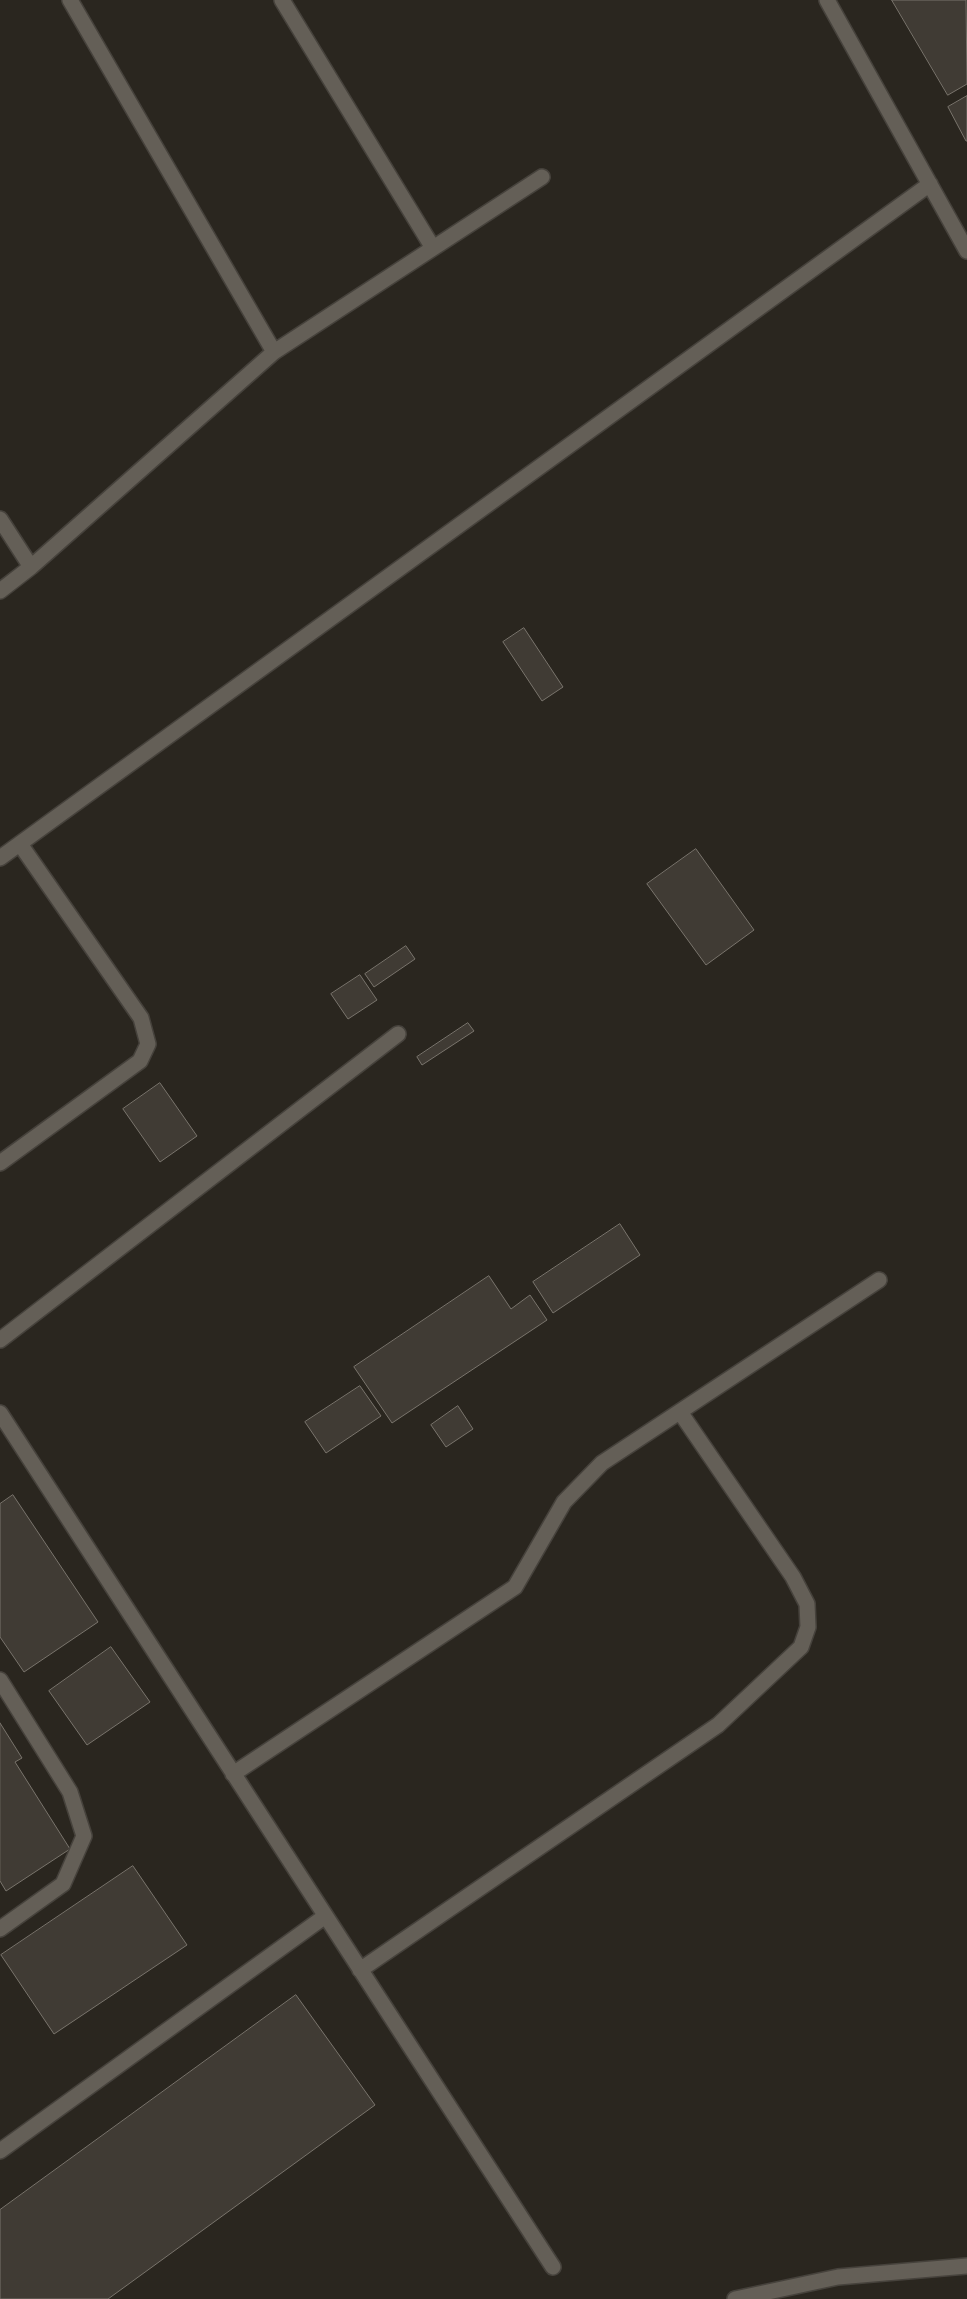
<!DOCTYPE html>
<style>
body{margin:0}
canvas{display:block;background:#2a261f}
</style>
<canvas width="967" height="2299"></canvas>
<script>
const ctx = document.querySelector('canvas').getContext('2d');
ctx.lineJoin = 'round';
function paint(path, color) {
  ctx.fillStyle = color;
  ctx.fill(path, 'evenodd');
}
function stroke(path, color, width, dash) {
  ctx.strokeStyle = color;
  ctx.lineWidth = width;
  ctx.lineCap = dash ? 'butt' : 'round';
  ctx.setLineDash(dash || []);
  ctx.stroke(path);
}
const building = new Path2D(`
 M 892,0 L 966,0 L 967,84 L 948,95 Z
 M 967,96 L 967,141 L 966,141 L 948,107 Z
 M 524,628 L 563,687 L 542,701 L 503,642 Z
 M 696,849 L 754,930 L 706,965 L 647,884 Z
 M 406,946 L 415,959 L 374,987 L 365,974 Z
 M 360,975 L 377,1000 L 348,1019 L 331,994 Z
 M 468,1023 L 474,1031 L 422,1065 L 417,1057 Z
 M 160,1083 L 197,1136 L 160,1162 L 123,1109 Z
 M 620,1224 L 640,1255 L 553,1313 L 533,1282 Z
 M 489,1276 L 511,1309 L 530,1295 L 547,1320 L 392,1423 L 354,1367 Z
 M 360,1386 L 381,1416 L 326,1453 L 305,1422 Z
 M 458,1406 L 473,1429 L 446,1447 L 431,1425 Z
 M 13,1495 L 98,1622 L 24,1672 L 0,1637 L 0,1504 Z
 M 111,1647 L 150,1702 L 87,1745 L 49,1691 Z
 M 0,1723 L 22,1758 L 15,1762 L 70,1849 L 6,1891 L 0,1881 Z
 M 133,1866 L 187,1945 L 54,2034 L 1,1955 Z
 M 296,1995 L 375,2105 L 108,2299 L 0,2299 L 0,2210 Z`);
paint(building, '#403b34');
stroke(building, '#79746c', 1);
const lane = new Path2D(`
 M 70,0 L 274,352
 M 282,0 L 433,248
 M 827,0 L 967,251
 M 0,519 L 31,567
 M 0,591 L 31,567 L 274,352 L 542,177
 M 0,858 L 930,184
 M 0,1163 L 140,1061 L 148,1044 L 141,1018 L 20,844
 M 0,1340 L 398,1034
 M 0,1413 L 553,2267
 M 0,1680 L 70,1792 L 84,1836 L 63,1884 L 0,1929
 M 233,1774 L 515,1587 L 564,1502 L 602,1463 L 879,1280
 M 360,1970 L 718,1725 L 801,1647 L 808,1627 L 807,1604 L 793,1577 L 680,1412
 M 0,2151 L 324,1917
 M 735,2299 L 838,2277 L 967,2266`);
stroke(lane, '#46423c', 18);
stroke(lane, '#645f57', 15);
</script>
